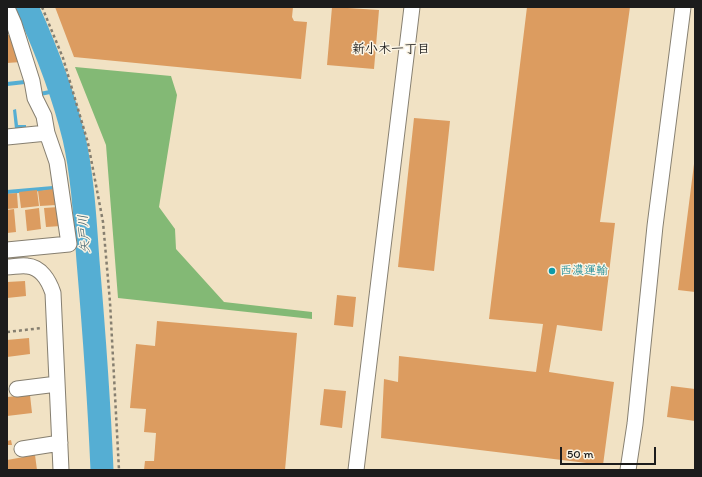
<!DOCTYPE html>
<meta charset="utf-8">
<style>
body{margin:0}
#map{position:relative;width:702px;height:477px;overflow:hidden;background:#f1e2c4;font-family:Itim,sans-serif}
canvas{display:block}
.frame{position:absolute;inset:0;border:8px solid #1c1c1c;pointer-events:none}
.scale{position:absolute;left:560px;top:447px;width:96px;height:18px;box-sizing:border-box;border:2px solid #1c1c1c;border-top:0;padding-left:5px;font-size:12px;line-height:14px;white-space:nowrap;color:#1c1c1c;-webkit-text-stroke:3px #fcf5e5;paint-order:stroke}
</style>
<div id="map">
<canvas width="702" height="477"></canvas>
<div class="frame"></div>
<div class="scale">50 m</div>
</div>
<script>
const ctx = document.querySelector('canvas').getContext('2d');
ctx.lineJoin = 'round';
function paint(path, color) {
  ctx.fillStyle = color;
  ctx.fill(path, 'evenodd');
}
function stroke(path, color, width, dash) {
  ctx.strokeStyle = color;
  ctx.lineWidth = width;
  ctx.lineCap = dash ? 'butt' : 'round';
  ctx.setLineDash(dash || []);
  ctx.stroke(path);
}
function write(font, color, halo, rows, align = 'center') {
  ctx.font = font + ' Itim,"Klee One",sans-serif';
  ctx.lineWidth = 3;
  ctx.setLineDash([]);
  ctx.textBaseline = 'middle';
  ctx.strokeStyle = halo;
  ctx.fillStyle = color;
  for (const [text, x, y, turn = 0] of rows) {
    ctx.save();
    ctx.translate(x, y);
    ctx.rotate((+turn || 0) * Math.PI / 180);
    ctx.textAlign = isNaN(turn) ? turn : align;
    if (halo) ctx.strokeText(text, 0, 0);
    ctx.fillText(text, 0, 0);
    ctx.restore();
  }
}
paint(new Path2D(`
 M 75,67 L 171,76 L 177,95 L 159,207 L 175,229 L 176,249 L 224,302 L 312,312 L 312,319 L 118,298 L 106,145 Z`), '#83b975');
paint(new Path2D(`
 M 16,109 L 18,125 L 26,125 L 26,128 L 15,129 L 13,110 Z`), '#55aed3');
stroke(new Path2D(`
 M 7,84 L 25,82
 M 40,94 L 60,90
 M 7,192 L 53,188`), '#55aed3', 4);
stroke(new Path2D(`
 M 27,7 C 46,49 63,93 74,138 C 83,178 85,220 88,261 C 94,331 99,400 102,470`), '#55aed3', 23);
paint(new Path2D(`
 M 55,7 L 293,7 L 292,17 L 294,21 L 307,22 L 301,79 L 74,57 Z
 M 332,7 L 379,10 L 374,69 L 327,65 Z
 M 527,7 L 630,7 L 600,222 L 615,223 L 602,331 L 557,325 L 549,372 L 614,382 L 603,465 L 381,438 L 384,379 L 398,382 L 399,356 L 536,372 L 543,324 L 489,319 Z
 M 7,35 L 10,35 L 21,62 L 7,63 Z
 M 414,118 L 450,121 L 434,271 L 398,267 Z
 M 694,164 L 695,164 L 695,292 L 678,290 Z
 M 54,189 L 56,205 L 40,206 L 38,191 Z
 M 37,190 L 39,206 L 21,208 L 19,192 Z
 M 17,193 L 18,208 L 7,209 L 7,194 Z
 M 59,207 L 61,226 L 46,227 L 44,208 Z
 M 39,208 L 41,229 L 27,231 L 25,210 Z
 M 14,209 L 16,232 L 7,233 L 7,210 Z
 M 25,281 L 26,296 L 7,298 L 7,282 Z
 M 337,295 L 356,297 L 353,327 L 334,325 Z
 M 157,321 L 297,333 L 285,470 L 144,470 L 145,461 L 154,461 L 156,433 L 144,432 L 146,409 L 130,408 L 136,344 L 155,346 Z
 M 29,338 L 30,354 L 7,357 L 7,340 Z
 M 671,386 L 695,389 L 695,421 L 667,417 Z
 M 324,389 L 346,391 L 342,428 L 320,425 Z
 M 30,395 L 32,413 L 7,416 L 7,397 Z
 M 11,440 L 12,445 L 7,445 L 7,441 Z
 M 35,455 L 37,470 L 7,470 L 7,460 Z`), '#dc9c60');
const minor = new Path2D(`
 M 7,8 L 14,24 L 32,81 L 35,98 L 44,116 L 47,133 L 57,162 L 69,244 L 7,250
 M 7,137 L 47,133
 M 7,267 C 13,267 21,265 27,266 C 41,267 49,281 53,293 L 61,470
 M 17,389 L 57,384
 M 22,449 L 60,443
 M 356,470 L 412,7
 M 628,470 L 635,424 L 655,226 L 683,7`);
stroke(minor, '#867f70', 17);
stroke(new Path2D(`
 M 42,7 L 63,58 L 88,143 L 103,222 L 110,302 L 119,470
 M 7,332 L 42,328`), '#867f70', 2.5, [3, 3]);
stroke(minor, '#fff', 15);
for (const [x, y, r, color] of [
 [552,271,4,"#0f9aa8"]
]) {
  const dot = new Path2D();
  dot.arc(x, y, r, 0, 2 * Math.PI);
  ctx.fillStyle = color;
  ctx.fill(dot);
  stroke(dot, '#fcf5e5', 1.5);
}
write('12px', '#0d838f', '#fcf5e5', [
 ["西濃運輸",560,271]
], 'left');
write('bold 13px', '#1c1c1c', '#fcf5e5', [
 ["新小木一丁目",391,50]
]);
write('italic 13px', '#335665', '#fcf5e5', [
 ["矢戸川",85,234,-94]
]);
</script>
